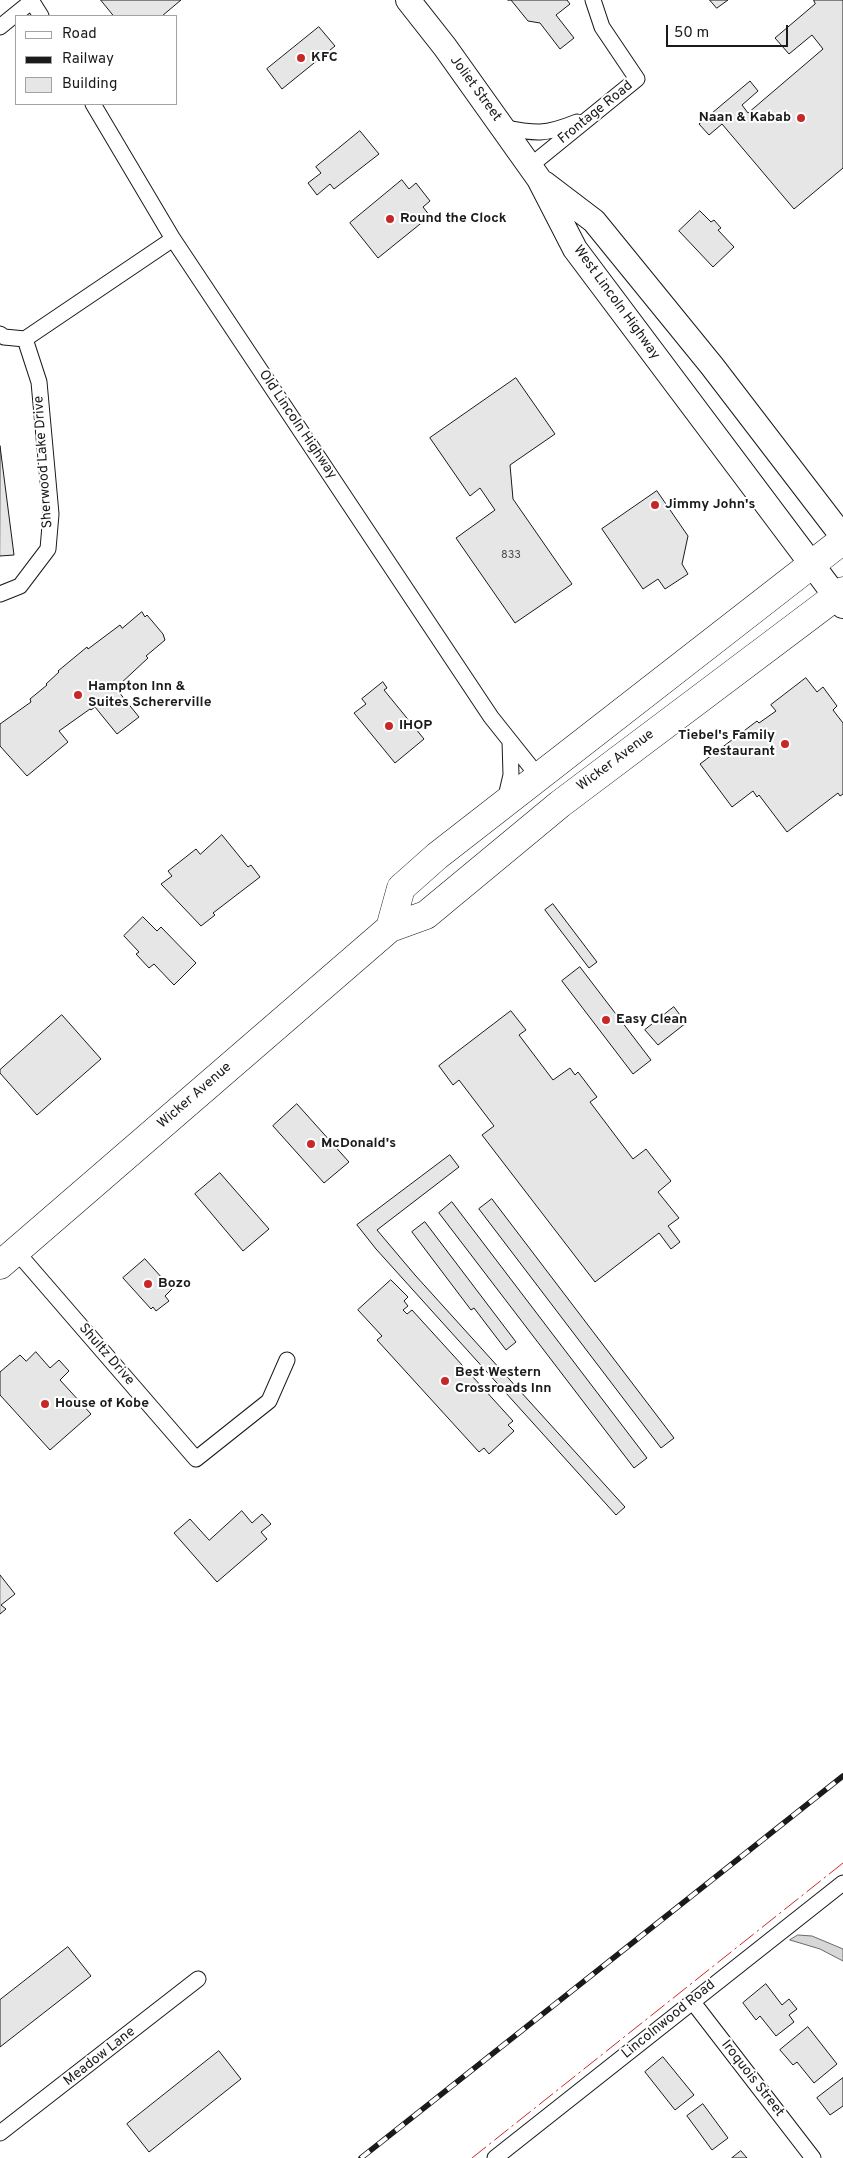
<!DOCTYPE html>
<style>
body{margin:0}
#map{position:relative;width:843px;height:2158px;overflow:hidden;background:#fff;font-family:Overpass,sans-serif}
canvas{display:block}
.legend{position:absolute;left:15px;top:15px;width:162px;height:90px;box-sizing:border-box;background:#fff;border:1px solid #a3a3a3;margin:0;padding:6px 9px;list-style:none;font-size:15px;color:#1a1a1a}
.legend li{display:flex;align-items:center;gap:10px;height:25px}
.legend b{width:25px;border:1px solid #a3a3a3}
.scale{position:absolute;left:666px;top:25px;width:122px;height:22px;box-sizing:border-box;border:2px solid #1a1a1a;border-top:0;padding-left:6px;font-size:15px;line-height:18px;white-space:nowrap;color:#1a1a1a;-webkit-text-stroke:4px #fff;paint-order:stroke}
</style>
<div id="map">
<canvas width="843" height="2158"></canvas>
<ul class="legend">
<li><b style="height:6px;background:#fff"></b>Road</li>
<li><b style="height:6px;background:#1a1a1a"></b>Railway</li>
<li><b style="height:14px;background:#e6e6e6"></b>Building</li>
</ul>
<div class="scale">50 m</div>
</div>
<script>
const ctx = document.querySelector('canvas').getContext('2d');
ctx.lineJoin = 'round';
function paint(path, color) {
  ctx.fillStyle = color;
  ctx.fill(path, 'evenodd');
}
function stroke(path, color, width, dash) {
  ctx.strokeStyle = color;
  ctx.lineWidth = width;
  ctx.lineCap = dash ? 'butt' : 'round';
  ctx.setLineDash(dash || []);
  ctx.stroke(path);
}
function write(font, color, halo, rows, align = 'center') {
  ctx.font = font + ' Overpass,sans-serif';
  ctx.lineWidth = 4;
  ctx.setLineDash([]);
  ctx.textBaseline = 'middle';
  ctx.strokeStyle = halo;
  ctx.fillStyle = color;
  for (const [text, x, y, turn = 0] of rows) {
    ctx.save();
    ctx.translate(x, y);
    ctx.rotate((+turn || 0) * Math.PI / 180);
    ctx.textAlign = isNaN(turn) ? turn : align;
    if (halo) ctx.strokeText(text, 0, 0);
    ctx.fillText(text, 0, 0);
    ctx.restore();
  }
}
const water = new Path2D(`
 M 798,1935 L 812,1936 L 843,1949 L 843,1961 L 820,1949 L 790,1940 Z`);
paint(water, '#d7d7d7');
stroke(water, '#6a6a6a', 1);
const building = new Path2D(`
 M 101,0 L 181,0 L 162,16 L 114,16 Z
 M 508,0 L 567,0 L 570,4 L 556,15 L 574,38 L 560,49 L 540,23 L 528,21 L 511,0 Z
 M 710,0 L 728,0 L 717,8 Z
 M 814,0 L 843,0 L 843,168 L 794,209 L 722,124 L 709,135 L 699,124 L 750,81 L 758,91 L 742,105 L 748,113 L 823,49 L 812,35 L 789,54 L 775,38 L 815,4 Z
 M 319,27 L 335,46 L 282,89 L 267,69 Z
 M 360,131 L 379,154 L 334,189 L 330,184 L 317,195 L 308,183 L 321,173 L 316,167 Z
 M 402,180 L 409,189 L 416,183 L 430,201 L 423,207 L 430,216 L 378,258 L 350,223 Z
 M 700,211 L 711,222 L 714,220 L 721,228 L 718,230 L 734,247 L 713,267 L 679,231 Z
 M 516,378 L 555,434 L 510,465 L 513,499 L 572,584 L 515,623 L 456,538 L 495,510 L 480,488 L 470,496 L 430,438 Z
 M 0,446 L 14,555 L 0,556 Z
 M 657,491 L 688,536 L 682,564 L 688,574 L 665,589 L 658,579 L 643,589 L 602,529 Z
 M 142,612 L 145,617 L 147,615 L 163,634 L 165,640 L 146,656 L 148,658 L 119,685 L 122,688 L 118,691 L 139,717 L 117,734 L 95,707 L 91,710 L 90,709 L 59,731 L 68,742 L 27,776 L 0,746 L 0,724 L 31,702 L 30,699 L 47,685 L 46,684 L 59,672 L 58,671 L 87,647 L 88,649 L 120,625 L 122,628 Z
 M 806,678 L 817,692 L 823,687 L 837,706 L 833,710 L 843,723 L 843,794 L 840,796 L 838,793 L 787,832 L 759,795 L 757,797 L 753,791 L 732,807 L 700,764 L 757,721 L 759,723 L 776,711 L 771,705 Z
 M 383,682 L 387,688 L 384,690 L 424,739 L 395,763 L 354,713 L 366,704 L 362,699 Z
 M 222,835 L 248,867 L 251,865 L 260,877 L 213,913 L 215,915 L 201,926 L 161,884 L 172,876 L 168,871 L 196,849 L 200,854 Z
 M 553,904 L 597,962 L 589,968 L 545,910 Z
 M 143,917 L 157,931 L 161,927 L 196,963 L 174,985 L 154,964 L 149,968 L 136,954 L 139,952 L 124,936 Z
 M 580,967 L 651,1060 L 633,1074 L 562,981 Z
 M 674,1007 L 686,1023 L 658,1045 L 645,1030 Z
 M 511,1011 L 526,1030 L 519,1035 L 553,1080 L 570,1068 L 575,1075 L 578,1072 L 597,1097 L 590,1102 L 633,1159 L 646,1149 L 671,1181 L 658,1192 L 679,1218 L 668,1226 L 680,1242 L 671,1249 L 659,1233 L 595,1282 L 482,1135 L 494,1126 L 459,1080 L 453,1085 L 439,1066 Z
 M 62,1015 L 101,1059 L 37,1115 L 0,1073 L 0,1070 Z
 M 297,1104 L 349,1162 L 324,1183 L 273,1126 Z
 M 450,1155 L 459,1167 L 377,1230 L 415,1275 L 625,1507 L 616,1515 L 376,1249 L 357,1225 Z
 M 220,1173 L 269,1229 L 243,1251 L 195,1194 Z
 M 492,1199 L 674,1438 L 661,1448 L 479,1209 Z
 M 452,1202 L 647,1458 L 634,1468 L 439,1213 Z
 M 425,1222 L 516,1342 L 506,1350 L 474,1308 L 471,1310 L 412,1232 Z
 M 145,1259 L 172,1289 L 165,1296 L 169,1301 L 156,1311 L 153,1307 L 151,1309 L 123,1278 Z
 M 391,1280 L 408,1297 L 404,1301 L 408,1306 L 403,1310 L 407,1314 L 412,1310 L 513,1421 L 508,1425 L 514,1431 L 489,1454 L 484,1448 L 479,1452 L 377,1340 L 382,1336 L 358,1310 Z
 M 36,1352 L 50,1368 L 59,1360 L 69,1371 L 60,1380 L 91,1414 L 50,1450 L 0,1395 L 0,1372 L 20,1355 L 26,1361 Z
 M 242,1511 L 252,1523 L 262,1514 L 271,1524 L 261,1532 L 267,1539 L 217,1582 L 174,1533 L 190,1519 L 209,1540 Z
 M 0,1575 L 15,1594 L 1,1605 L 6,1609 L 0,1614 Z
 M 68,1947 L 91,1976 L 0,2047 L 0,2000 Z
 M 766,1984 L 782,2005 L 789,1999 L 797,2009 L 789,2015 L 794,2022 L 776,2036 L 760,2016 L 756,2020 L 743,2003 Z
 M 808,2027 L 837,2064 L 814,2083 L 797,2062 L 793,2065 L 780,2050 Z
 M 219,2051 L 241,2079 L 149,2152 L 127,2124 Z
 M 663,2057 L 694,2095 L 675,2110 L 645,2072 Z
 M 843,2078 L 843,2106 L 830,2115 L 817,2098 Z
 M 703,2104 L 728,2138 L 712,2150 L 687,2116 Z
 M 741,2151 L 747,2158 L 732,2158 Z`);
paint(building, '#e6e6e6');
stroke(building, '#1a1a1a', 1);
const street = new Path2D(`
 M 31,0 L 41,16
 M 0,27 L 32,1
 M 93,104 L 173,239 L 491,717 L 538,776
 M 502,127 C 536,134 545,135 577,122
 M 530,166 L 637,79 L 602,27 L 593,0
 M 0,334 L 4,337 L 25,339 L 39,382 L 51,514 L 48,549 L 20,586 L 0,594
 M 25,339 L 173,239
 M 505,801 L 511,775 L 510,741
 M 16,1251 L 196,1459 L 269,1401 L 287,1360
 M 692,2001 L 813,2158
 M 0,2133 L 198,1979
 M 495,2158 L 843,1883`);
const primary = new Path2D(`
 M 408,0 L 445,47 L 539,179 L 575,249 L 843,606
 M 544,183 L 594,221 L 712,366 L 843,537`);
const highway = new Path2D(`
 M 390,928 L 401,888 L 437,856 L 843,540
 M 0,1265 L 390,928 L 426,915 L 560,804 L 843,591`);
stroke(street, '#1a1a1a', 17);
stroke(primary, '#1a1a1a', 26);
stroke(highway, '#1a1a1a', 29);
stroke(street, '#fff', 15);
stroke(primary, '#fff', 24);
stroke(highway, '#fff', 28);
const rail = new Path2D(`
 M 361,2158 L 843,1776`);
stroke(rail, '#1a1a1a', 5.5);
stroke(rail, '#fff', 4, [11]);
stroke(new Path2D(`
 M 472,2158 L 843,1863`), '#c62828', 1, [18, 4, 2.5, 4]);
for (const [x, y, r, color] of [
 [301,58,5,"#c62828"],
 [801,118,5,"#c62828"],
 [390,219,5,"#c62828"],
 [655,505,5,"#c62828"],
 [78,695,5,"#c62828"],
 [389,726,5,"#c62828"],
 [785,744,5,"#c62828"],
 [606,1020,5,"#c62828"],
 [311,1144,5,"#c62828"],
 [148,1284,5,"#c62828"],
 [445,1381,5,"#c62828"],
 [45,1404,5,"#c62828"]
]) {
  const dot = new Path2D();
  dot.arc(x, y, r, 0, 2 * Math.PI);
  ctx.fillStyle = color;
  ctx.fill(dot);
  stroke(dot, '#fff', 2);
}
write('11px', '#4d4d4d', null, [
 ["833",511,556]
]);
write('bold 14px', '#1a1a1a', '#fff', [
 ["KFC",311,58],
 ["Naan & Kabab",791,118,"right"],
 ["Round the Clock",400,219],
 ["Jimmy John's",665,505],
 ["Hampton Inn &",88,687],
 ["Suites Schererville",88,703],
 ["IHOP",399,726],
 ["Tiebel's Family",775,736,"right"],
 ["Restaurant",775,752,"right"],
 ["Easy Clean",616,1020],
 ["McDonald's",321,1144],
 ["Bozo",158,1284],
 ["Best Western",455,1373],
 ["Crossroads Inn",455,1389],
 ["House of Kobe",55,1404]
], 'left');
write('14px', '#1a1a1a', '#fff', [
 ["Joliet Street",475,89,54],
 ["Frontage Road",596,113,-39],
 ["West Lincoln Highway",616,303,54],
 ["Old Lincoln Highway",297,425,56],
 ["Sherwood Lake Drive",44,462,-94],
 ["Wicker Avenue",616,761,-37],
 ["Wicker Avenue",195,1096,-41],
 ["Shultz Drive",106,1355,49],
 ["Lincolnwood Road",669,2020,-39],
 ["Meadow Lane",100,2057,-38],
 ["Iroquois Street",752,2079,52]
]);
</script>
